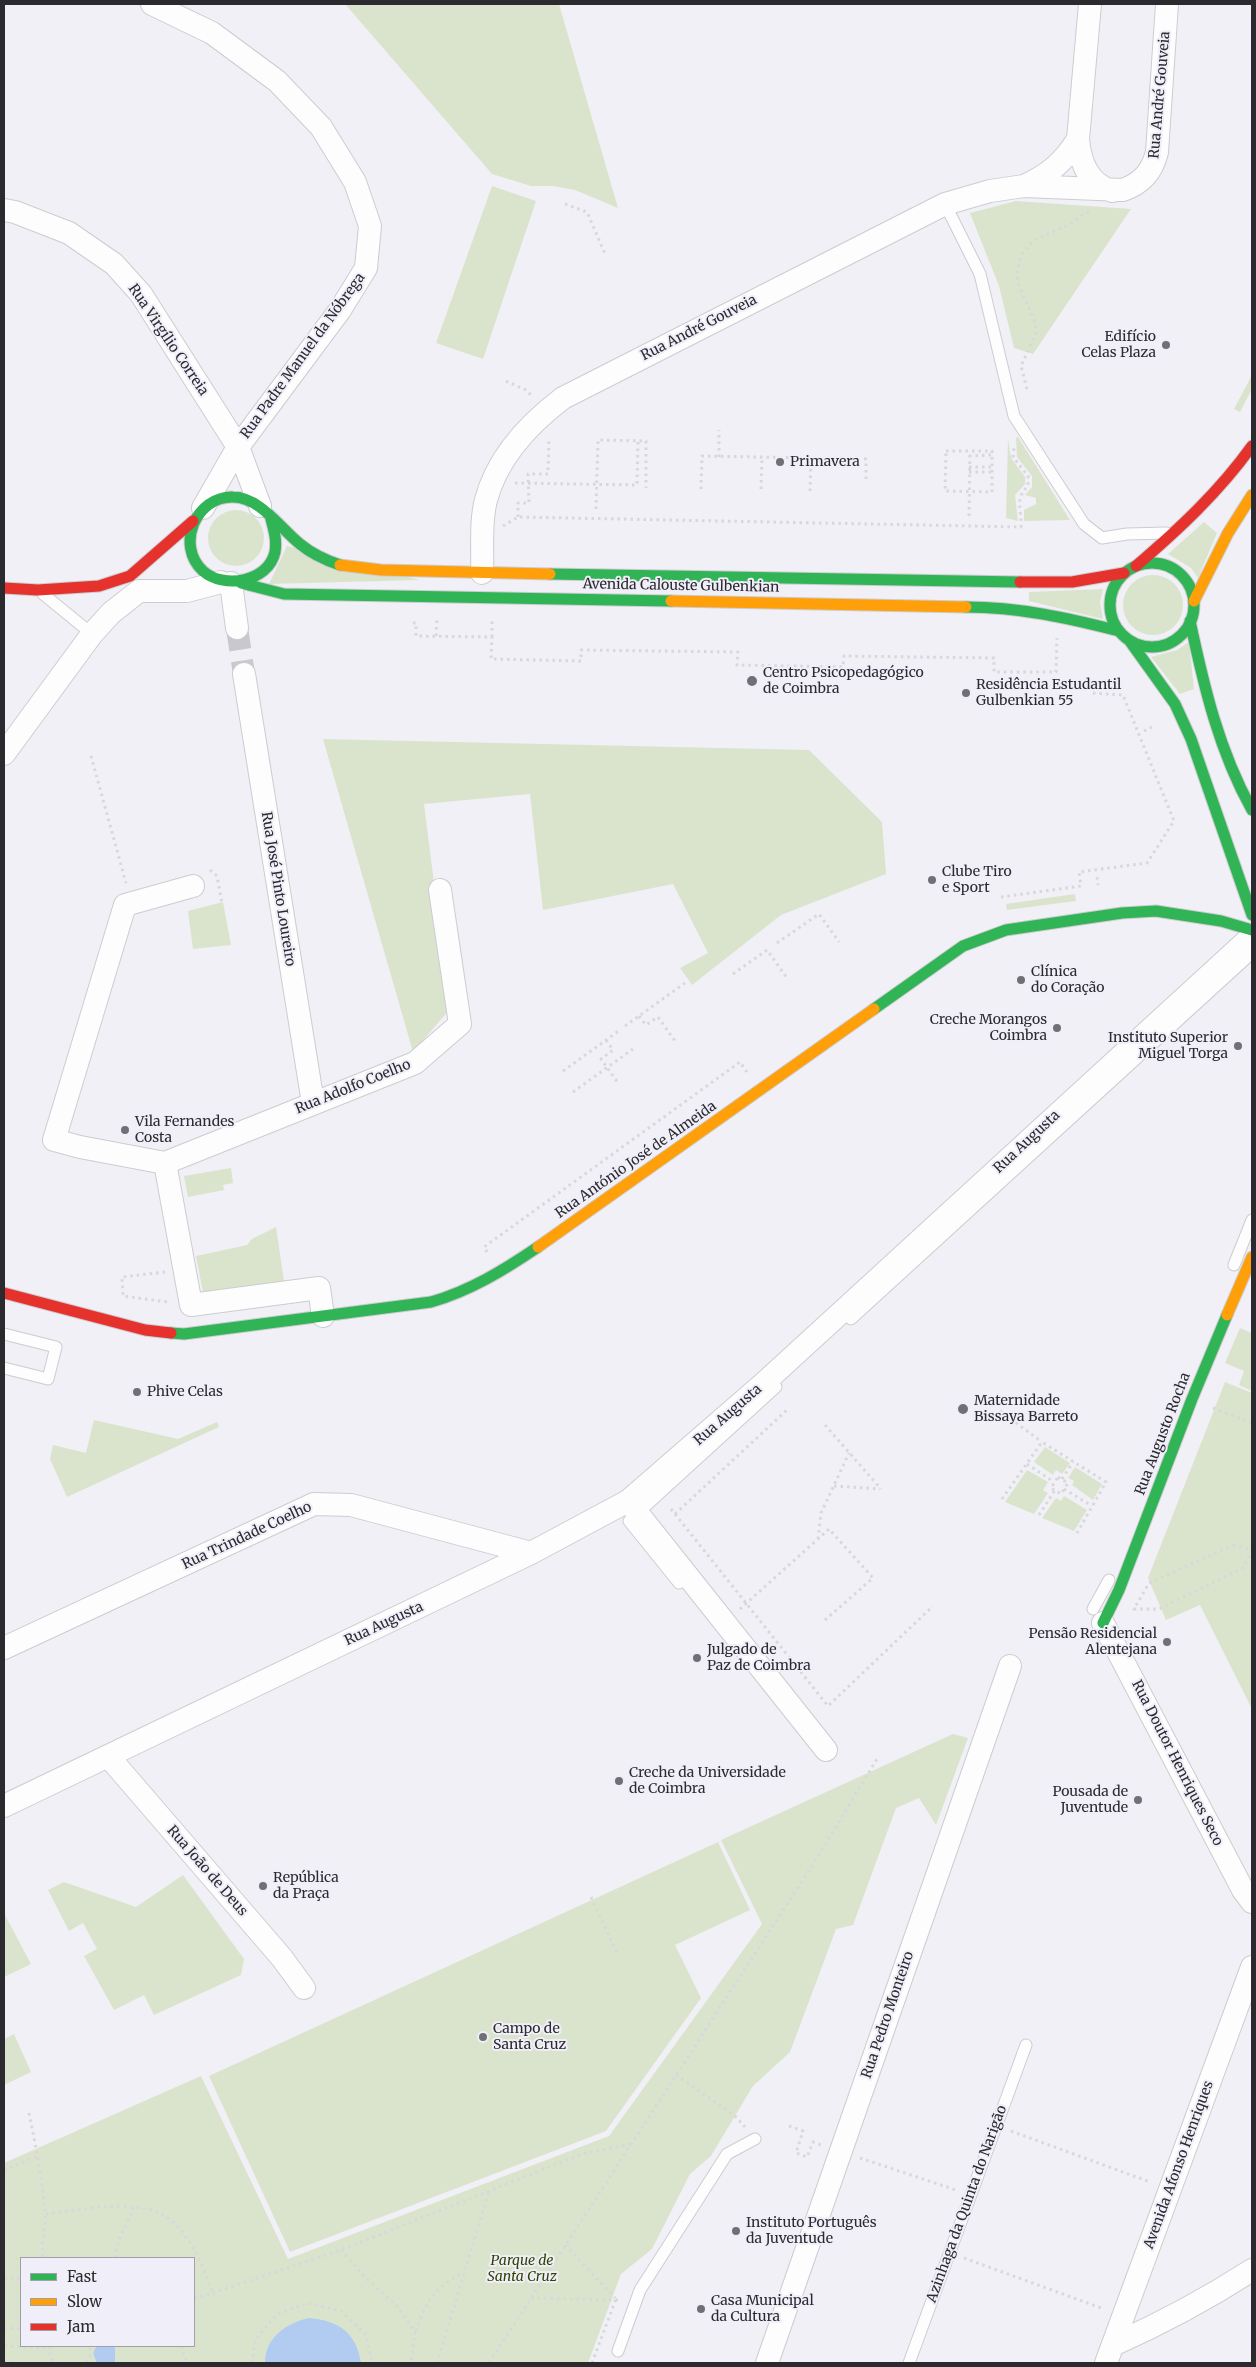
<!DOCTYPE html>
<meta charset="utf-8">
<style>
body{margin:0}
#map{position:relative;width:1256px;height:2367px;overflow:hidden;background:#f1f0f6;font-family:Merriweather,serif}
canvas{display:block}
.frame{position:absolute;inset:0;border:5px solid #2b2a2e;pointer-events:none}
.legend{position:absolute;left:20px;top:2257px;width:175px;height:90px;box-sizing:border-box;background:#f0eef8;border:1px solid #a1a0a7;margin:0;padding:6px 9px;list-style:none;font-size:15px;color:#2b2a2e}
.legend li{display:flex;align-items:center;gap:10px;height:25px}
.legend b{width:25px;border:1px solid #a1a0a7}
</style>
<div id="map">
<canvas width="1256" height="2367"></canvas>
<div class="frame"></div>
<ul class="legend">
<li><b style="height:6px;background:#30b455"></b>Fast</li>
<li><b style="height:6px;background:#ff9f0a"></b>Slow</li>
<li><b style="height:6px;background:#e5322d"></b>Jam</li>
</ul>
</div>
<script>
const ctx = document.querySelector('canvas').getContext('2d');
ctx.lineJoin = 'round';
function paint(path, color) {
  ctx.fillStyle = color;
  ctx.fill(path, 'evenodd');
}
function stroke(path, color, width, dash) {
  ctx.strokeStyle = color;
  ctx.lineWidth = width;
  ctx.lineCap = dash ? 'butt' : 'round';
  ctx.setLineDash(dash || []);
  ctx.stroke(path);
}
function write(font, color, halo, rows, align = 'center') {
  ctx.font = font + ' Merriweather,serif';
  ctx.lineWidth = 4;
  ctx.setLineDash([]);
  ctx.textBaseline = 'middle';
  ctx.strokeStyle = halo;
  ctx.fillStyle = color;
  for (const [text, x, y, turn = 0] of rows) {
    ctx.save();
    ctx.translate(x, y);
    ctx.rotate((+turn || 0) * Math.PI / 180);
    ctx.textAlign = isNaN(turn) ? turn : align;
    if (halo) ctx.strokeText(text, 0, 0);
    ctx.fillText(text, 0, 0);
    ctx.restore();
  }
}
paint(new Path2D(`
 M 345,4 L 559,4 L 618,208 L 575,190 L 553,186 L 531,186 L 492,174 Z
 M 492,186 L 536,201 L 483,359 L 436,343 Z
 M 1016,201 L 1131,209 L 1033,354 L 1014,348 L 999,286 L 970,213 Z
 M 1252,375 L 1252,389 L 1240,412 L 1234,409 Z
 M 1018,437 L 1070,520 L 1024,521 L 1024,510 L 1036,504 L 1036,498 L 1025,495 L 1032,487 L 1032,476 L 1017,457 L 1016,438 Z
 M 1008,439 L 1011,458 L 1025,477 L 1025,484 L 1015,495 L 1018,521 L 1006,518 Z
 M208 538a28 28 0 1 1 56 0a28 28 0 1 1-56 0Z
 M 1204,522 L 1217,533 L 1198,578 L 1191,568 L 1168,554 Z
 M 287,546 L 420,580 L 269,584 Z
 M1123 605a30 30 0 1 1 60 0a30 30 0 1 1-60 0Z
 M 1103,589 L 1100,602 L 1103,619 L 1029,601 L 1029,592 Z
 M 1189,642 L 1194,689 L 1180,694 L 1151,657 L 1177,650 Z
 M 323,739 L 809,750 L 882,822 L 886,874 L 781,915 L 692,985 L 680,968 L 708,953 L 673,884 L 543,910 L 530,794 L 424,804 L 450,1009 L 413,1052 Z
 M 1075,894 L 1076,901 L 1007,910 L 1006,904 Z
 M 223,902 L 231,945 L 193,949 L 188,911 Z
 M 231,1168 L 233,1183 L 223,1185 L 224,1190 L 188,1197 L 184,1176 Z
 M 276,1227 L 284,1281 L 206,1293 L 203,1292 L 196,1256 L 247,1245 L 252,1239 Z
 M 1240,1328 L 1252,1333 L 1252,1391 L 1239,1385 L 1244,1371 L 1225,1363 Z
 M 1225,1382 L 1252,1393 L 1252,1709 L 1200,1605 L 1166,1620 L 1148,1578 Z
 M 94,1420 L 178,1439 L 217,1422 L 219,1427 L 67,1497 L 50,1459 L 53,1445 L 86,1453 Z
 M 1045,1447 L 1070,1463 L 1062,1474 L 1056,1470 L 1053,1475 L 1034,1462 Z
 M 1075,1467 L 1102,1484 L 1093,1500 L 1072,1485 L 1074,1481 L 1068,1478 Z
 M 1027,1470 L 1048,1482 L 1043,1490 L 1048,1493 L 1034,1514 L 1005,1502 Z
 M 1064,1496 L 1087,1510 L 1074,1531 L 1042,1518 L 1056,1498 L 1061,1501 Z
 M 953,1734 L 968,1738 L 936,1825 L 919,1798 L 896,1808 L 853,1925 L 836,1929 L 790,2052 L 753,2086 L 711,2156 L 690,2174 L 652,2249 L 621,2274 L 588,2363 L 4,2363 L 4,2163 L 201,2076 L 288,2259 L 609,2136 L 762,1924 L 721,1840 ZM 21,2258 L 194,2258 L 194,2346 L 21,2346 Z
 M 718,1842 L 750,1910 L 675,1945 L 701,1998 L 606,2131 L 290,2252 L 209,2076 Z
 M 183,1875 L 244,1959 L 241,1975 L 154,2015 L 144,1995 L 114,2010 L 84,1956 L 97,1949 L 83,1923 L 69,1931 L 48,1890 L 64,1882 L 136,1907 Z
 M 4,1913 L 31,1964 L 4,1977 Z
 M 14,2034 L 31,2072 L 4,2085 L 4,2039 Z`), '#dae4cd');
paint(new Path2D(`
 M 309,2318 C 339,2321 356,2332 361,2363 L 265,2363 C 265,2337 287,2323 309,2318 Z
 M 97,2346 L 115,2346 L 115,2363 L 97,2363 C 94,2355 91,2354 97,2346 Z`), '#b2cbf0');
stroke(new Path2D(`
 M 237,628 L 244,674`), '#c9c8ce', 22, [22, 11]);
const lane = new Path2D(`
 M 945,204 L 980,274 L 1014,416 L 1084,524 L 1102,538 L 1127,534 L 1167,533
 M 43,594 L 92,634
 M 1234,1265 L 1252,1220
 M 851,1319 L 1252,953
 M 4,1334 L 56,1347 L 48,1379 L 4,1368
 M 679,1583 L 629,1521 L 776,1387
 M 1093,1609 L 1109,1580
 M 618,2351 L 640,2290 L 727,2154 L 755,2139
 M 909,2363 L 1026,2045`);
const street = new Path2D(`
 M 152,4 L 212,33 L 277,81 L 321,127 L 355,182 L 370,226 L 366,268 L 340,310 L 238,447 L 203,508
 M 1090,4 L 1078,139 C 1080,162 1088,184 1112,191
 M 1024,186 C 1048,175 1064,162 1078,139
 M 4,210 L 15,212 L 69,233 L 114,264 L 141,294 L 238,447 L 260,506
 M 482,573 C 483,550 480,522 486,500 C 497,458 530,423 563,398 L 945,204 L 990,191 L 1024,186 L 1123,190 C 1142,183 1152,172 1157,152 L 1167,4
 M 231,583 L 237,628
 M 244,674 L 313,1103
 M 4,754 L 92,634 L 111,613 L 139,591 L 187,591 L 221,582
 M 165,1163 L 80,1147 L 54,1140 L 125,905 L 193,886
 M 323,1316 L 319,1288 L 191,1305 L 165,1163 L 415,1063 L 460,1024 L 440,890
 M 628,1501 L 826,1750
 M 1103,1623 L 1243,1890 L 1252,1902
 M 4,1648 L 314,1504 L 351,1505 L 531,1553
 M 108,1756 L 282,1958 L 304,1988
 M 4,1806 L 531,1553 L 628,1501 L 764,1383 L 1252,936
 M 1113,2345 C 1162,2323 1207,2299 1252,2270
 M 767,2363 L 1010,1666
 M 1106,2363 L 1252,1967`);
const fast = new Path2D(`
 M 271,519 C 274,531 277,540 275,552 C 268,583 223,589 203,571 C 175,545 196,496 233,497 C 260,497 281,529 300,544 C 312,554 325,560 340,565
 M1110 605a42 42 0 1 1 84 0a42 42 0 1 1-84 0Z
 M 550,574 L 1020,582
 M 241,583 L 284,594 L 671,601
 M 966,607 C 1019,607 1068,618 1119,631
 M 1190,621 C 1204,687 1219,751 1252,810
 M 1129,640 L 1175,704 L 1191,739 L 1252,915
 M 874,1009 L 963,946 L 1006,930 L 1122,913 L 1156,911 L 1221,921 L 1252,930
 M 171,1333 L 184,1334 L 431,1302 C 470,1291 504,1270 538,1247
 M 1103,1623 L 1119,1590 L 1192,1399 L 1227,1315`);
const slow = new Path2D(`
 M 340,565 L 381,570 L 550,574
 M 671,601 L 966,607
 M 1194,601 L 1228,533 L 1252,495
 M 538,1247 L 874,1009
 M 1227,1315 L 1252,1257`);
const jam = new Path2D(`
 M 1136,566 C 1179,529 1219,492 1252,446
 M 1020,582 L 1072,582 L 1124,573
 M 4,588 L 38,590 L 99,586 L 130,576 L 193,521
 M 4,1293 L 145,1330 L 171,1333`);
stroke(lane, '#cdccd0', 13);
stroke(street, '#cdccd0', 24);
stroke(fast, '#cdccd0', 13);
stroke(slow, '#cdccd0', 13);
stroke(jam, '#cdccd0', 13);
stroke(new Path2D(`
 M 565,204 L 587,212 L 605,254
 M 506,381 L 526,390 L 532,396
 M 1027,389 L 1021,366 L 1036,333 L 1035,322 L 1018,283 L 1017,272 L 1022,254 L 1034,240 L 1068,225 L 1084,214 L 1092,211
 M 946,451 L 992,451 L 992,492 L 945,491 Z
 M 969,456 L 991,455
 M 719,457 L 719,430
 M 969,467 L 992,467
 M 969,472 L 992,472
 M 515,483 L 637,485 L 638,441
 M 701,489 L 702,456 L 866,459 L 866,482
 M 761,489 L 762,457
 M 810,491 L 811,458
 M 596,509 L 598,440 L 646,441 L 646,488
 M 969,516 L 970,451
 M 518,517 L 518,503 L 529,503 L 528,474 L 548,474 L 549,438
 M 503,526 L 518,517 L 1021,527 C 1022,509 1014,499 1028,486 L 1028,476 L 1013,457 L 1014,447
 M 413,623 L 416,623 L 416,636 L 492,637 L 491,659 L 581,661 L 581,650 L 738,652 L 737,665 L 843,667 L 844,656 L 994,658 L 994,672 L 1056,672 L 1057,638
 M 436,636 L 437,620
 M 492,637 L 492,621
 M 1144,731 L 1152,727
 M 91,756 L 126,883
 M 210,870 L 217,876 L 222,903
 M 1097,877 L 1098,885
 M 1001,897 L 1081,886 L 1079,872 L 1147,863 L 1174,821 L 1123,695 L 1092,693
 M 777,943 L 819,914 L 839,942
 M 733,974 L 767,950 L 787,978
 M 639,1016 L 646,1025 L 658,1017 L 675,1041
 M 625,1026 L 685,983
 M 606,1040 L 613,1050 L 601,1059 L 618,1083
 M 563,1071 L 620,1030
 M 573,1092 L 633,1049
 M 487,1252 L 484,1247 L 740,1062 L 747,1072
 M 165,1272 L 122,1277 L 123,1296 L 168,1302
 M 1213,1408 L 1252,1423
 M 1000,1411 L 1042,1442
 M 825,1425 L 881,1489
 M 1027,1464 L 1054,1482
 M 1058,1477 L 1068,1483 L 1061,1494 L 1051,1488 Z
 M 1062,1479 L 1073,1462
 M 834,1486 L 880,1489
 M 1064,1489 L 1092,1506
 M 1002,1499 L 1042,1442 L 1106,1482 L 1077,1533
 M 671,1509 L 828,1706 L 933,1606
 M 675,1514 L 788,1409
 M 1039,1515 L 1055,1490
 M 818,1539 L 821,1513 L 849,1453
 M 1233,1545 L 1252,1550 L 1243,1568 L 1159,1609 L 1134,1609 L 1149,1583 Z
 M 740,1609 L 829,1529 L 873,1578 L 825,1620
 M 591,1897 L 617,1953
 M 676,2075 L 734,2115 L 745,2127
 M 29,2113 C 36,2146 42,2179 45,2212 C 47,2228 40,2243 43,2258
 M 789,2126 L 803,2131 L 796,2153 L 807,2157 L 813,2142 L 821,2145
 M 1011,2131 L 1150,2182
 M 860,2158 L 956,2190
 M 4,2170 L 38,2156
 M 46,2214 C 75,2210 134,2199 161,2214 C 189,2229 202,2265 213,2293
 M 565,2245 L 615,2298
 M 341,2250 L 367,2279 L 397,2306 L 415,2332 L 411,2363
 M 115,2258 L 119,2239 L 134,2208
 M 964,2258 L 1104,2309
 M 4,2278 L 21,2278
 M 194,2298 L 213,2293 L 341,2250 L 582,2154 L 631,2144
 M 531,2298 L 619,2300
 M 4,2328 L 21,2329
 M 416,2331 C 426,2301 434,2288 463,2273
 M 4,2346 L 50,2348
 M 50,2346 L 50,2357 L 54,2363
 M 181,2346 L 187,2363
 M 4,2362 L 23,2363
 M 87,2363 L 90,2356 L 90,2346
 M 252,2363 L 255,2340 L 277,2314 L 308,2303 L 341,2311 L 366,2335 L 372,2363
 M 437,2363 L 489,2191
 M 489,2363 L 812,1866 L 877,1759
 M 592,2363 L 616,2299`), '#d8d7d9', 3, [2.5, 4]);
stroke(lane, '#fdfdfe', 11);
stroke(street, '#fdfdfe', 22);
stroke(fast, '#30b455', 11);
stroke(slow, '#ff9f0a', 11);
stroke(jam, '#e5322d', 11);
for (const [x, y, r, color] of [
 [1166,345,5,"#706f74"],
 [780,462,5,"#706f74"],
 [752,681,6,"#706f74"],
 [966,693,5,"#706f74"],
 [932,880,5,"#706f74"],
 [1021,980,5,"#706f74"],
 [1057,1028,5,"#706f74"],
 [1238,1046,5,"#706f74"],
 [125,1130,5,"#706f74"],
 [137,1392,5,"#706f74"],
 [963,1409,6,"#706f74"],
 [1167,1642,5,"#706f74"],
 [697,1658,5,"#706f74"],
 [619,1781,5,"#706f74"],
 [1138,1800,5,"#706f74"],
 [263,1886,5,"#706f74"],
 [483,2037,5,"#706f74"],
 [736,2231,5,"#706f74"],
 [701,2309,5,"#706f74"]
]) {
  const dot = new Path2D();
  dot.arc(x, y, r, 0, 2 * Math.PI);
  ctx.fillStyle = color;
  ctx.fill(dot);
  stroke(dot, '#f0eef8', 2);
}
write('14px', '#2b2a2e', '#f0eef8', [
 ["Rua André Gouveia",1160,95,-85],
 ["Rua André Gouveia",699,328,-27],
 ["Rua Virgílio Correia",168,340,56],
 ["Rua Padre Manuel da Nóbrega",303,356,-54],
 ["Avenida Calouste Gulbenkian",681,586,1],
 ["Rua José Pinto Loureiro",278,889,81],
 ["Rua Adolfo Coelho",353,1087,-22],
 ["Rua Augusta",1027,1142,-43],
 ["Rua António José de Almeida",636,1160,-35],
 ["Rua Augusta",728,1415,-41],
 ["Rua Augusto Rocha",1163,1434,-69],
 ["Rua Trindade Coelho",247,1536,-25],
 ["Rua Augusta",384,1624,-25],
 ["Rua Doutor Henriques Seco",1177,1763,63],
 ["Rua João de Deus",207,1871,49],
 ["Rua Pedro Monteiro",888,2015,-71],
 ["Avenida Afonso Henriques",1179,2165,-70],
 ["Azinhaga da Quinta do Narigão",967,2204,-70]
]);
write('14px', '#2b2a2e', '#f0eef8', [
 ["Edifício",1156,337,"right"],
 ["Celas Plaza",1156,353,"right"],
 ["Primavera",790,462],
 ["Centro Psicopedagógico",763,673],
 ["de Coimbra",763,689],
 ["Residência Estudantil",976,685],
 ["Gulbenkian 55",976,701],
 ["Clube Tiro",942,872],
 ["e Sport",942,888],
 ["Clínica",1031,972],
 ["do Coração",1031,988],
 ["Creche Morangos",1047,1020,"right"],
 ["Coimbra",1047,1036,"right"],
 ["Instituto Superior",1228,1038,"right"],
 ["Miguel Torga",1228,1054,"right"],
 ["Vila Fernandes",135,1122],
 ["Costa",135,1138],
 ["Phive Celas",147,1392],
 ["Maternidade",974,1401],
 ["Bissaya Barreto",974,1417],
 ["Pensão Residencial",1157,1634,"right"],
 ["Alentejana",1157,1650,"right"],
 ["Julgado de",707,1650],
 ["Paz de Coimbra",707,1666],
 ["Creche da Universidade",629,1773],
 ["de Coimbra",629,1789],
 ["Pousada de",1128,1792,"right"],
 ["Juventude",1128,1808,"right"],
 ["República",273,1878],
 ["da Praça",273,1894],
 ["Campo de",493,2029],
 ["Santa Cruz",493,2045],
 ["Instituto Português",746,2223],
 ["da Juventude",746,2239],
 ["Casa Municipal",711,2301],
 ["da Cultura",711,2317]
], 'left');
write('italic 14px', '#2f4301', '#f0eef8', [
 ["Parque de",522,2261],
 ["Santa Cruz",522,2277]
]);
</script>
